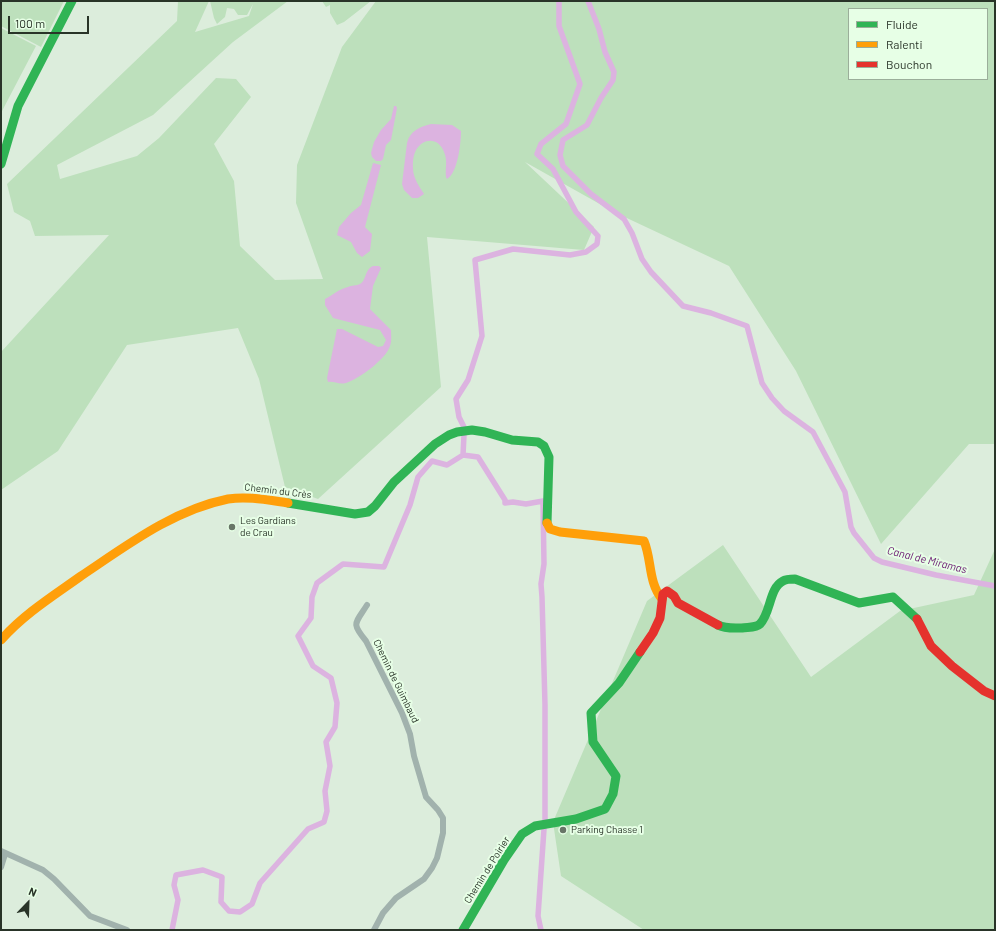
<!DOCTYPE html>
<meta charset="utf-8">
<style>
body{margin:0}
#map{position:relative;width:996px;height:931px;overflow:hidden;background:#dceddc;font-family:Barlow,sans-serif}
canvas{display:block}
.frame{position:absolute;inset:0;border:2px solid #293428;pointer-events:none}
.legend{position:absolute;left:848px;top:8px;width:140px;height:72px;box-sizing:border-box;background:#e7ffe6;border:1px solid #9bae9a;margin:0;padding:5px 7px;list-style:none;font-size:12px;color:#293428}
.legend li{display:flex;align-items:center;gap:8px;height:20px}
.legend b{width:20px;border:1px solid #9bae9a}
.north{position:absolute;left:8px;top:883px;width:40px;height:40px;-webkit-text-stroke:3px #e7ffe6;paint-order:stroke;rotate:23deg;font-size:11px;font-weight:700;line-height:16px;text-align:center;color:#293428}
.north::after{content:'';display:block;margin:auto;width:14px;height:18px;background:#293428;clip-path:polygon(50% 0,100% 100%,50% 72%,0 100%)}
.scale{position:absolute;left:8px;top:16px;width:81px;height:18px;box-sizing:border-box;border:2px solid #293428;border-top:0;padding-left:5px;font-size:12px;line-height:14px;white-space:nowrap;color:#293428;-webkit-text-stroke:3px #e7ffe6;paint-order:stroke}
</style>
<div id="map">
<canvas width="996" height="931"></canvas>
<div class="frame"></div>
<ul class="legend">
<li><b style="height:5px;background:#30b455"></b>Fluide</li>
<li><b style="height:5px;background:#ff9f0a"></b>Ralenti</li>
<li><b style="height:5px;background:#e5322d"></b>Bouchon</li>
</ul>
<div class="north">N</div>
<div class="scale">100 m</div>
</div>
<script>
const ctx = document.querySelector('canvas').getContext('2d');
ctx.lineJoin = 'round';
function paint(path, color) {
  ctx.fillStyle = color;
  ctx.fill(path, 'evenodd');
}
function stroke(path, color, width, dash) {
  ctx.strokeStyle = color;
  ctx.lineWidth = width;
  ctx.lineCap = dash ? 'butt' : 'round';
  ctx.setLineDash(dash || []);
  ctx.stroke(path);
}
function write(font, color, halo, rows, align = 'center') {
  ctx.font = font + ' Barlow,sans-serif';
  ctx.lineWidth = 4;
  ctx.setLineDash([]);
  ctx.textBaseline = 'middle';
  ctx.strokeStyle = halo;
  ctx.fillStyle = color;
  for (const [text, x, y, turn = 0] of rows) {
    ctx.save();
    ctx.translate(x, y);
    ctx.rotate((+turn || 0) * Math.PI / 180);
    ctx.textAlign = isNaN(turn) ? turn : align;
    if (halo) ctx.strokeText(text, 0, 0);
    ctx.fillText(text, 0, 0);
    ctx.restore();
  }
}
paint(new Path2D(`
 M 1,1 L 64,1 L 41,47 L 1,26 Z
 M 178,1 L 209,1 L 195,32 L 249,16 L 253,4 L 247,15 L 238,15 L 234,9 L 227,8 L 225,17 L 217,24 L 214,18 L 210,1 L 288,1 L 233,42 L 153,115 L 57,165 L 60,179 L 137,156 L 159,138 L 216,78 L 236,79 L 251,97 L 214,144 L 234,181 L 240,246 L 275,280 L 323,279 L 296,203 L 297,165 L 342,47 L 376,1 L 995,1 L 995,444 L 969,444 L 881,544 L 796,371 L 729,266 L 614,212 L 525,162 L 594,227 L 584,250 L 427,237 L 441,387 L 318,499 L 285,487 L 259,379 L 238,328 L 127,345 L 58,451 L 1,490 L 1,352 L 109,235 L 35,236 L 30,221 L 14,212 L 7,184 L 177,21 ZM 849,9 L 987,9 L 987,79 L 849,79 Z
 M 322,1 L 371,1 L 344,22 L 337,25 L 330,13 L 330,5 L 326,7 Z
 M 1,28 L 36,46 L 1,113 Z
 M 723,545 L 811,677 L 900,611 L 974,595 L 995,549 L 995,930 L 644,930 L 561,876 L 553,822 L 647,601 Z`), '#bde0bc');
paint(new Path2D(`
 M 394,106 L 396,106 L 397,108 L 391,140 L 386,145 L 383,159 L 381,161 L 376,161 L 372,157 L 371,153 L 374,142 L 381,130 L 391,119 Z
 M 431,124 L 452,125 L 461,131 C 461,142 458,173 447,179 L 446,177 C 445,168 448,161 444,152 C 439,138 424,137 416,150 C 412,157 412,171 415,178 C 417,184 421,189 424,194 L 418,198 L 412,198 L 404,190 L 402,184 L 407,143 C 410,131 419,127 431,124 Z
 M 373,163 L 381,165 L 365,227 L 372,234 L 370,251 L 362,257 L 357,253 L 351,242 L 337,235 L 339,227 L 351,213 L 361,205 Z
 M 373,266 L 379,266 L 381,268 L 373,286 L 370,309 L 391,330 C 391,335 392,341 390,346 C 386,359 359,379 346,383 C 339,385 334,381 328,382 L 327,378 L 337,329 L 342,329 L 378,347 L 383,346 L 386,340 L 380,330 L 333,318 L 325,305 L 325,299 C 333,295 339,289 348,287 C 351,285 357,286 360,284 C 367,280 364,270 373,266 Z`), '#dcb3e0');
stroke(new Path2D(`
 M 588,1 L 599,29 L 605,52 L 614,72 L 613,80 L 601,98 L 587,125 L 563,140 L 560,155 L 563,166 L 591,194 L 624,219 L 632,233 L 642,259 L 651,272 L 683,306 L 711,313 L 747,326 L 762,383 L 772,398 L 784,411 L 813,432 L 845,492 L 851,527 L 854,533 L 874,558 L 882,562 L 936,575 L 995,586
 M 464,427 L 459,417 L 456,399 L 468,380 L 482,336 L 475,260 L 513,249 L 570,255 L 586,252 L 597,244 L 598,236 L 576,212 L 553,169 L 537,154 L 541,144 L 566,124 L 580,84 L 559,26 L 559,1
 M 463,455 L 478,457 L 505,500 L 505,503 L 513,502 L 526,504 L 543,501 L 544,564 L 541,584 L 542,597 L 545,705 L 545,819
 M 172,930 L 178,900 L 174,885 L 176,875 L 203,870 L 222,877 L 221,902 L 229,911 L 240,912 L 252,904 L 260,883 L 308,829 L 324,822 L 327,811 L 325,791 L 330,766 L 326,742 L 335,727 L 337,703 L 331,678 L 313,666 L 298,636 L 311,618 L 312,597 L 317,583 L 343,564 L 384,567 L 410,505 L 418,477 L 432,461 L 447,465 L 463,455 L 464,435
 M 541,930 L 538,916 L 544,829`), '#dcb3e0', 5.5);
stroke(new Path2D(`
 M 367,605 C 355,624 351,623 366,641 L 402,713 L 410,734 L 414,756 L 426,797 L 438,810 L 443,818 L 443,833 L 437,858 L 432,868 L 424,879 L 396,898 L 383,913 L 374,930
 M 1,851 L 43,870 L 54,879 L 90,916 L 127,930
 M 1,867 L 5,854`), '#a1b2ad', 6);
stroke(new Path2D(`
 M 1,164 L 18,106 L 72,1
 M 288,503 L 355,514 L 368,512 L 375,506 L 394,482 L 435,444 L 449,435 L 457,432 L 472,430 L 485,432 L 512,440 L 538,442 L 544,446 L 549,457 L 547,523
 M 718,625 C 725,629 735,628 742,628 C 748,627 756,628 760,624 C 771,613 769,588 783,581 C 786,579 791,579 795,579 L 859,603 L 893,597 L 917,619
 M 463,930 L 504,860 L 522,834 L 535,826 L 576,819 L 605,809 L 613,794 L 616,776 L 593,742 L 591,713 L 619,683 L 640,652`), '#30b455', 9);
stroke(new Path2D(`
 M 547,523 L 550,529 L 560,532 L 644,541 C 652,560 648,582 662,599
 M 1,640 C 24,614 53,596 81,576 C 126,546 173,510 228,499 C 248,496 267,500 288,503`), '#ff9f0a', 9);
stroke(new Path2D(`
 M 917,619 L 931,646 L 952,666 L 984,691 L 995,696
 M 640,652 L 653,633 L 660,618 L 663,594 L 667,591 L 674,596 L 678,603 L 718,625`), '#e5322d', 9);
for (const [x, y, r, color] of [
 [232,527,4,"#687567"],
 [563,830,4,"#687567"]
]) {
  const dot = new Path2D();
  dot.arc(x, y, r, 0, 2 * Math.PI);
  ctx.fillStyle = color;
  ctx.fill(dot);
  stroke(dot, '#e7ffe6', 1.5);
}
write('10px', '#293428', '#e7ffe6', [
 ["Chemin du Crès",278,491,7],
 ["Chemin de Guimbaud",396,681,64],
 ["Chemin de Poirier",487,870,-58]
]);
write('10px', '#293428', '#e7ffe6', [
 ["Les Gardians",240,521],
 ["de Crau",240,533],
 ["Parking Chasse 1",571,830]
], 'left');
write('italic 11px', '#6f2176', '#e7ffe6', [
 ["Canal de Miramas",927,560,14]
]);
</script>
